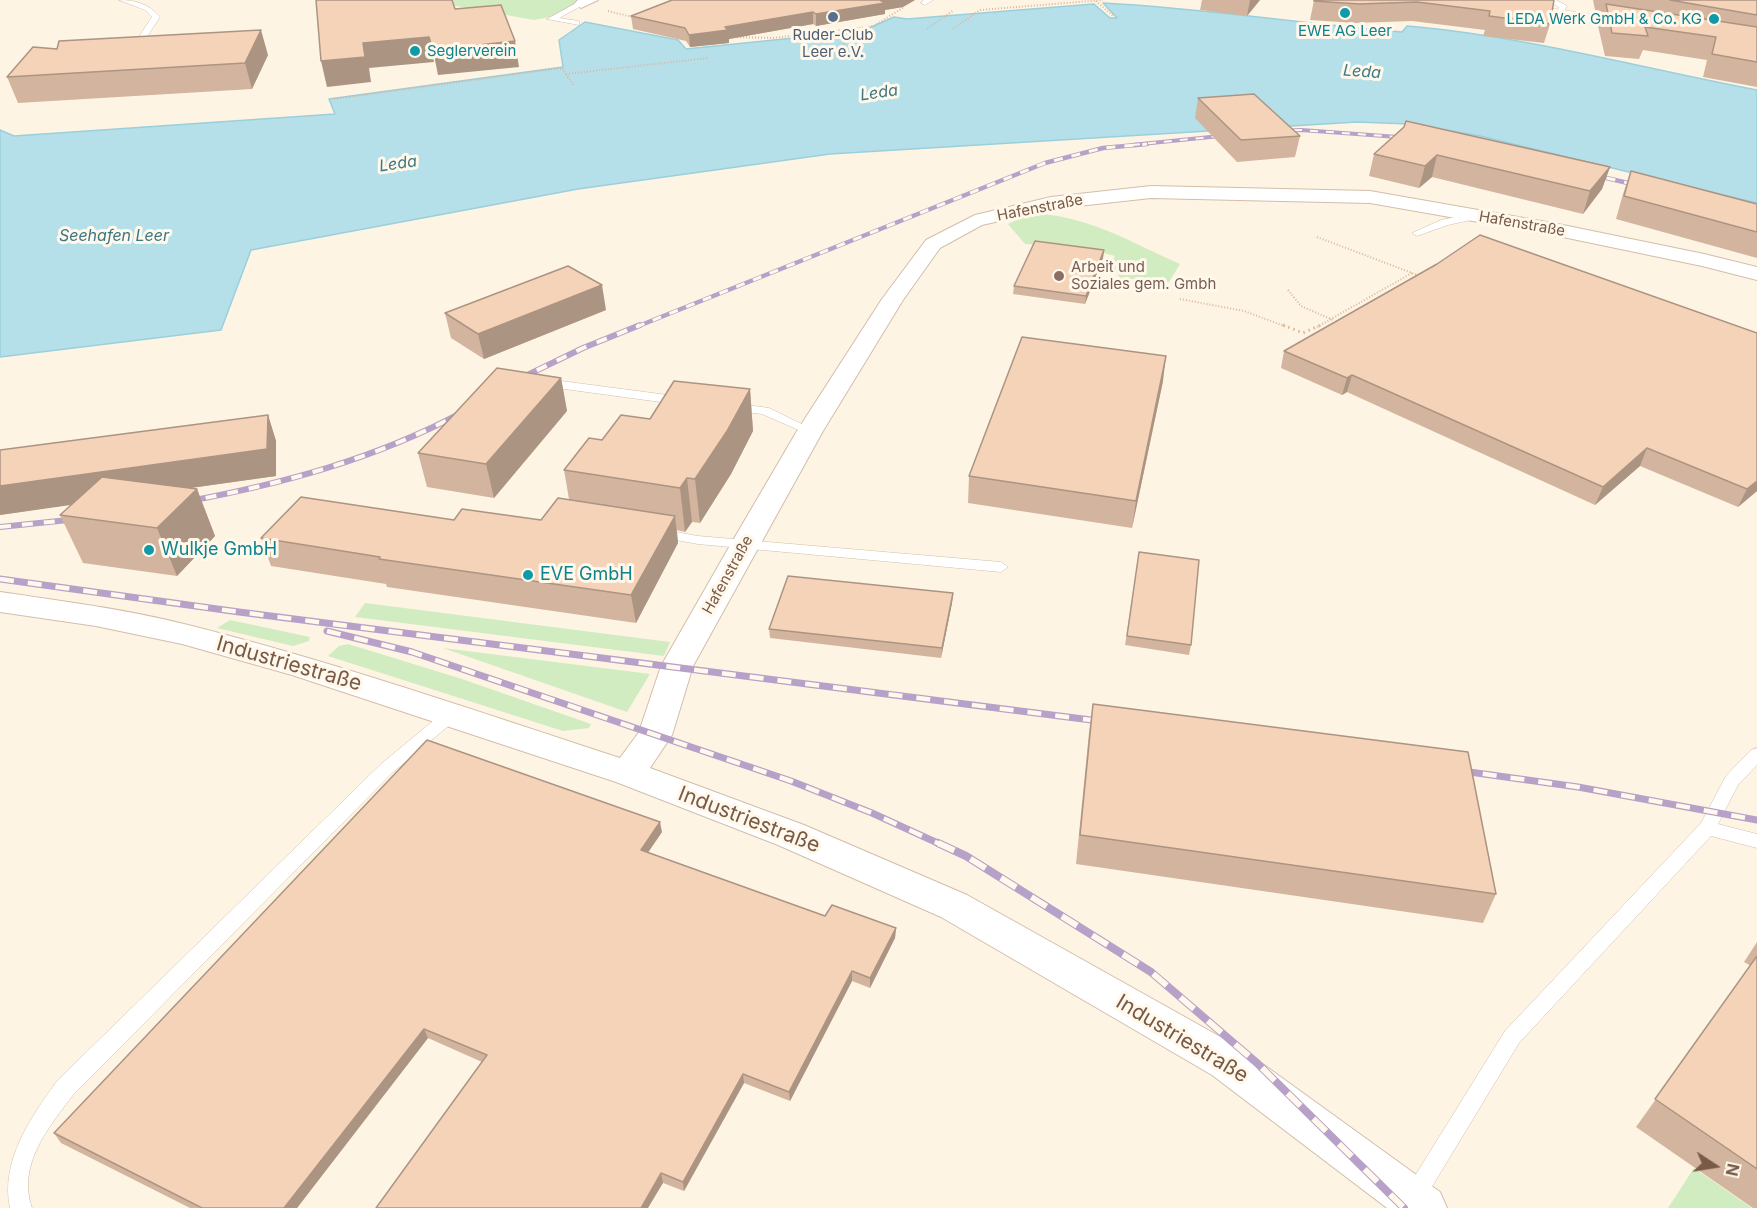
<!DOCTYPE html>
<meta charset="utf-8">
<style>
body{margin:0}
#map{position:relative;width:1757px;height:1208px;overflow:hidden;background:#fef4e3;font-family:Inter,sans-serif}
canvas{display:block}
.north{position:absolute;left:1685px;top:1136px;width:60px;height:60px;-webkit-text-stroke:4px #fff8eb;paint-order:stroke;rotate:102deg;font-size:16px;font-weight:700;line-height:24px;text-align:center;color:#785a47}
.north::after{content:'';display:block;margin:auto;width:21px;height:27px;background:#785a47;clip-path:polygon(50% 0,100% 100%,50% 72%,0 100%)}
</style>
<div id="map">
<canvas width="1757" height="1208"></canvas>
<div class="north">N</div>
</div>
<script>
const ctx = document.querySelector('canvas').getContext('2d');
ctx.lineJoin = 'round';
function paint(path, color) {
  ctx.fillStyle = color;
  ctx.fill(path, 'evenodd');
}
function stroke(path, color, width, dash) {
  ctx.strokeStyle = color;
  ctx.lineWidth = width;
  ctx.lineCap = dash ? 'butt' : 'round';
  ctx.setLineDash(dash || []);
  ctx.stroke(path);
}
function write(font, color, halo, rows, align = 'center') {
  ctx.font = font + ' Inter,sans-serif';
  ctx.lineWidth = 6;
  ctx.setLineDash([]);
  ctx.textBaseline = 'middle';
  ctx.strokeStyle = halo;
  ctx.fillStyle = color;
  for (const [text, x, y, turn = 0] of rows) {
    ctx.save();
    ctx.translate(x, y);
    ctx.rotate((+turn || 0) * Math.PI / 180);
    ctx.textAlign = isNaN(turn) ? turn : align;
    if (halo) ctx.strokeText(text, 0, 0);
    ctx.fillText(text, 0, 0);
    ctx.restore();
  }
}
paint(new Path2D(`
 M 423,0 L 592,0 L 560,15 L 534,20 Z
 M 1030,214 C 1084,213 1132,243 1180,264 L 1169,282 L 1120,278 L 1111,263 L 1115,256 L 1084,248 L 1025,244 L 1008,224 Z
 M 365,603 L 670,642 L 664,656 L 355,617 Z
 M 230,620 L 310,637 L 309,641 L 293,646 L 217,628 Z
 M 348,644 L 459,678 L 591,724 L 589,728 L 563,731 L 328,656 L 339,646 Z
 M 443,648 L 650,674 L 627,712 Z
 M 1694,1168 L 1752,1208 L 1668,1208 Z`), '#d1ecc0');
const water = new Path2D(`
 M 1103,3 C 1203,8 1302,24 1402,32 L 1407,26 C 1525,36 1641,68 1757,90 L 1757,203 L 1480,136 L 1409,124 L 1357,122 L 830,154 L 578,189 L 251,250 L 221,330 L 0,357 L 0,130 L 14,136 L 335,114 L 329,99 L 563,67 L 559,40 L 585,22 L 678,40 L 686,49 L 862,31 L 894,17 L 907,19 L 1094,4 L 1110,18 L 1117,18 Z`);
paint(water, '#b6e0e9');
stroke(water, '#9bcfdb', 1.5);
const lane = new Path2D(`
 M 119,0 C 136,0 149,4 160,17 L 145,40 L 138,38 L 152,17 L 145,10 Z
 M 924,0 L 933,0 L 925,5 L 921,3 Z
 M 1546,0 L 1556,0 L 1567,6 L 1562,15 L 1556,15 L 1559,7 Z
 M 578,2 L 585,4 L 559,18 L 579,21 L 579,25 L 547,19 Z
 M 1476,213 L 1480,214 L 1480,218 L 1448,225 L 1417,236 L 1412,233 L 1441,220 Z
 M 546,379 L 683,397 L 689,401 L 683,405 L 542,386 L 540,383 Z
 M 733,403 L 769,408 L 816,431 L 810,435 L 762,414 L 729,410 L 727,407 Z
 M 659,529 L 698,536 L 1001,562 L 1008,567 L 1001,572 L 698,544 L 654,536 L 652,533 L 654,530 Z
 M 451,709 L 457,711 L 459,715 L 457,719 L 393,772 L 73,1095 C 48,1128 17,1165 32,1208 L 10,1208 C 0,1161 31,1117 57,1081 L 381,764 L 445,711 Z
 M 1757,748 L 1757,765 L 1738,785 L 1718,824 L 1757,834 L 1757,848 L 1711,836 L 1519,1043 L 1419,1208 L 1395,1208 L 1505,1031 L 1701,823 L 1726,776 L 1751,750 Z`);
const street = new Path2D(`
 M 598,0 L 581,8 L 574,4 L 578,0 Z
 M 1151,186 L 1370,191 L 1558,224 L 1704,254 L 1757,267 L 1757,280 L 1702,266 L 1558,236 L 1370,203 L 1151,198 L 1051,209 L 982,225 L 940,248 L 903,300 L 823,431 L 693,666 L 672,735 L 650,768 L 804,825 L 967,895 L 1242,1049 L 1440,1192 L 1447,1208 L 1387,1208 L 1212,1075 L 941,917 L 778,845 L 616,782 L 292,675 L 182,644 L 96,626 L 0,612 L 0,592 C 62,601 124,609 184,624 C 332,661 476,711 620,758 L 639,732 L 661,666 L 732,542 L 797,431 L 882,299 L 926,240 L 975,215 L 1051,197 Z`);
const secondary = new Path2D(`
 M 1444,0 L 1487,0 L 1644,21 L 1652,26 L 1644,31 L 1452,5 Z`);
stroke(lane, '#d2beab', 1);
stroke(street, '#d2beab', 2);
stroke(secondary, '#d5bea8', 1);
stroke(new Path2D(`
 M 1096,1 L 1113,16
 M 608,11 L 636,18
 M 927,29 L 954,10
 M 953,29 L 980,10 L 1103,0
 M 734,37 L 773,38 L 874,26 L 904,7
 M 836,49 L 871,27
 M 566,74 L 708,58
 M 334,99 L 562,68 L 574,86
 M 1317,237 L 1420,276
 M 1288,290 L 1301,306 L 1333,320
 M 1180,299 L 1244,311 L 1287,327
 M 1317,327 L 1412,273`), '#dab69c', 2, [1, 2]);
stroke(new Path2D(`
 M 1283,325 L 1303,333 L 1321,325`), '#dab69c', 3, [1.5, 4]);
paint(lane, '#fff');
paint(street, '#fff');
paint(secondary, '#fff');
const railFar4 = new Path2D(`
 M 1278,131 L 1301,130 L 1412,138
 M 1132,145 L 1230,135`);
const railFar3 = new Path2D(`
 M 1589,174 L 1641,186
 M 636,327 L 1045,163 L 1103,148 L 1147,144`);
const railFar2 = new Path2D(`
 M 517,380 L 583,348 L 640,325
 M 184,502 C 282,484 375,459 463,412
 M 0,527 L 78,519`);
const railFar1 = new Path2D(`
 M 0,579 L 239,612 L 1107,722
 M 327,631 L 412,652 L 791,781 L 872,813 L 942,845
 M 1455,770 L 1578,787 L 1757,820`);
const rail = new Path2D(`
 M 938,843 L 966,856 L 1151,972 L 1257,1063 L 1404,1208`);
stroke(railFar4, '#b7a1c8', 4);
stroke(railFar3, '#b7a1c8', 4.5);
stroke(railFar2, '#b7a1c8', 6);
stroke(railFar1, '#b7a1c8', 7);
stroke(rail, '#b7a1c8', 8);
stroke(railFar4, '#fff8eb', 2, [8]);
stroke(railFar3, '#fff8eb', 3, [9]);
stroke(railFar2, '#fff8eb', 4, [11]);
stroke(railFar1, '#fff8eb', 4.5, [14]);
stroke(rail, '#fff8eb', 6, [18]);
paint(new Path2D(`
 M 672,0 L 915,0 L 903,7 L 885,10 L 885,14 L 816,26 L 813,24 L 729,39 L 729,43 L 690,47 L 686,41 L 633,29 L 631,16 Z
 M 1202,0 L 1260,0 L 1247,16 L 1200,10 Z
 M 1314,0 L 1554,0 L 1550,24 L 1544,43 L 1483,36 L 1485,30 L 1412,21 L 1355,23 L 1310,20 Z
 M 1593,0 L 1757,0 L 1757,87 L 1703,77 L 1707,60 L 1643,50 L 1639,59 L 1605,56 L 1598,26 L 1603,12 L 1595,10 Z
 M 57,49 L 268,55 L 252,89 L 18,103 L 7,77 Z
 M 1198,98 L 1300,136 L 1295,157 L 1237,162 L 1195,118 Z
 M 1404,127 L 1610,167 L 1602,189 L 1583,214 L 1432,177 L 1419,188 L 1369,176 L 1374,154 Z
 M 1631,171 L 1757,204 L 1757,258 L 1616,219 L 1623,194 Z
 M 1104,250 L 1103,258 L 1085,304 L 1013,294 L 1014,286 Z
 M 1437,264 L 1757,491 L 1738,507 L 1640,466 L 1595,505 L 1347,392 L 1342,395 L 1281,368 L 1284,351 Z
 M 606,310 L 484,359 L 451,338 L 445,313 Z
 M 561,378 L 567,411 L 494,498 L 427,487 L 418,453 Z
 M 1163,381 L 1132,528 L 968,503 L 969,476 Z
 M 750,389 L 753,431 L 731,474 L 700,523 L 692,522 L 685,532 L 677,530 L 678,543 L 636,623 L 387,587 L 386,584 L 271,566 L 261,538 L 454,520 L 541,520 L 569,499 L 564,470 L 602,440 L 650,419 Z
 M 268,415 L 276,441 L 276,476 L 189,488 L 197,489 L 215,536 L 177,576 L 83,563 L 60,515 L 72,504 L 0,515 L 0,450 Z
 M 1139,552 L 1191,645 L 1189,655 L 1125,645 Z
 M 953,593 L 952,603 L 941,658 L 770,638 L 769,629 Z
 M 1093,704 L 1496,894 L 1483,923 L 1076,864 L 1089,732 Z
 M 662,832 L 648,852 L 825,916 L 896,928 L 895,938 L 870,988 L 852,981 L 790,1101 L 744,1083 L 684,1191 L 663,1183 L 482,1062 L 428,1038 L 297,1208 L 190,1208 L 61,1143 L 54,1133 Z
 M 1757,942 L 1757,1208 L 1753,1208 L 1636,1127 L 1751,966 L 1744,962 Z`), '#d3b59f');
paint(new Path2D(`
 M 878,0 L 915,0 L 903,7 L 885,10 L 885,14 L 816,26 L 816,14 Z
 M 1250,0 L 1260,0 L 1247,16 Z
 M 813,12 L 813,24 L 729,39 L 729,43 L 690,47 L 689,35 L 725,27 Z
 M 261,30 L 268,55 L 252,89 L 245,63 Z
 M 429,37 L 434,62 L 369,68 L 371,82 L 327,87 L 321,61 L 363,43 Z
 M 515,41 L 519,67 L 438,75 L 433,50 Z
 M 1437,155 L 1432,177 L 1419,188 L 1425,166 Z
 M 1610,167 L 1602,189 L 1583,214 L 1590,191 Z
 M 1104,250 L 1103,258 L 1085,304 L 1086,296 Z
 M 602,285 L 606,310 L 484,359 L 478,334 Z
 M 1166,356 L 1163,381 L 1132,528 L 1136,501 Z
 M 1352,375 L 1347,392 L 1342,395 L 1347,378 Z
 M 561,378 L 567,411 L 494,498 L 486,464 Z
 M 750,389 L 753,431 L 731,474 L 700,523 L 695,479 Z
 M 268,415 L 276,441 L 276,476 L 0,515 L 0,486 Z
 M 1647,448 L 1640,466 L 1595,505 L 1603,487 Z
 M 687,478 L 692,522 L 685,532 L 680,488 Z
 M 1757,481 L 1757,491 L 1738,507 L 1747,489 Z
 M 197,489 L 215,536 L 177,576 L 157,528 Z
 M 675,516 L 678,543 L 636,623 L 631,595 Z
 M 953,593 L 952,603 L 941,658 L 942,648 Z
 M 660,822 L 662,832 L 643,860 L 641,850 Z
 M 896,928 L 895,938 L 870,988 L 870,978 Z
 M 852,971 L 852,981 L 790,1101 L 789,1092 Z
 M 424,1029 L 428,1038 L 297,1208 L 284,1208 Z
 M 743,1074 L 744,1083 L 684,1191 L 683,1182 Z
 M 661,1173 L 663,1183 L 648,1208 L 641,1208 Z`), '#ac9482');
const building = new Path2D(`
 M 316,0 L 452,0 L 455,9 L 501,5 L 515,41 L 433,50 L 429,37 L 363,43 L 365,57 L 321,61 Z
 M 672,0 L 880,0 L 885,3 L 816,14 L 813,12 L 725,27 L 728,30 L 689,35 L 685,28 L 631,16 Z
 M 1314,0 L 1554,0 L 1550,24 L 1489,16 L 1490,11 L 1417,2 L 1359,4 L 1314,1 Z
 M 1670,0 L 1757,0 L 1757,15 Z
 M 1606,4 L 1757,27 L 1757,62 L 1712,54 L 1716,37 L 1645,27 L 1648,36 L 1612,33 Z
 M 261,30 L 245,63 L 7,77 L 33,47 L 57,49 L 59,41 Z
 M 1254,94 L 1300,136 L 1241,140 L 1198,98 Z
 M 1406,121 L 1610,167 L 1590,191 L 1437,155 L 1425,166 L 1374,154 L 1404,127 Z
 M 1631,171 L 1757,204 L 1757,232 L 1624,196 Z
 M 1480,235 L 1757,333 L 1757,481 L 1747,489 L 1647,448 L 1603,487 L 1352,375 L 1347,378 L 1284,351 L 1437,264 Z
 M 1035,241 L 1104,250 L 1086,296 L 1014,286 Z
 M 568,266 L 602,285 L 478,334 L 445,313 Z
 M 1022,337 L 1166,356 L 1136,501 L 969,476 Z
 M 497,368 L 561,378 L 486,464 L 418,453 Z
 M 674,381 L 750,389 L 727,431 L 695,479 L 687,478 L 680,488 L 564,470 L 589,438 L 602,440 L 621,415 L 650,419 Z
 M 268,415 L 267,449 L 0,486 L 0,450 Z
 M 102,477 L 197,489 L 157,528 L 60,515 Z
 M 301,497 L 454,520 L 462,509 L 541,520 L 558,498 L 675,516 L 631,595 L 379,559 L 380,557 L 261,538 Z
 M 1139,552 L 1199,560 L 1191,645 L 1127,636 Z
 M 788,576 L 953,593 L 942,648 L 769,629 Z
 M 1093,704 L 1468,752 L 1496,894 L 1080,835 Z
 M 427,740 L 660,822 L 641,850 L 825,916 L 832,905 L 896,928 L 870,978 L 852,971 L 789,1092 L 743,1074 L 683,1182 L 661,1173 L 641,1208 L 376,1208 L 487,1055 L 424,1029 L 284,1208 L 202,1208 L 54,1133 Z
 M 1757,956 L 1757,1169 L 1655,1099 Z`);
paint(building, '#f5d3b9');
stroke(building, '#ac9482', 1.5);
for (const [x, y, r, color] of [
 [1345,13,6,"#0f9aa8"],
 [833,17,6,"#5c6f8a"],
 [1714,19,6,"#0f9aa8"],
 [415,51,6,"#0f9aa8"],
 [1059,276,6,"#8d6e63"],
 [149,550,6,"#0f9aa8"],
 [528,575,6,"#0f9aa8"]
]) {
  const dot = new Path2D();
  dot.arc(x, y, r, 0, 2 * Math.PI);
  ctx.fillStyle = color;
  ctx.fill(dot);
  stroke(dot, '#fff8eb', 2);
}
write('15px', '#0d838f', '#fff8eb', [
 ["LEDA Werk GmbH & Co. KG",1702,19],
 ["EWE AG Leer",1345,31,"center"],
 ["Seglerverein",427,51,"left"]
], 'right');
write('15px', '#4e5e75', '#fff8eb', [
 ["Ruder-Club",833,35],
 ["Leer e.V.",833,52]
]);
write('15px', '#785a47', '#fff8eb', [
 ["Hafenstraße",1040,208,-11],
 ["Hafenstraße",1522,224,10],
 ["Hafenstraße",728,575,-61]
]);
write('15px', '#785e54', '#fff8eb', [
 ["Arbeit und",1071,267],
 ["Soziales gem. Gmbh",1071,284]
], 'left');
write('italic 16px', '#3c7786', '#fff8eb', [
 ["Leda",1362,72,4],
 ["Leda",879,93,-8],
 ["Leda",398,164,-8],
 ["Seehafen Leer",114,236]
]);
write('18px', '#0d838f', '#fff8eb', [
 ["Wulkje GmbH",161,550],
 ["EVE GmbH",540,575]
], 'left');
write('21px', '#785a47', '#fff8eb', [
 ["Industriestraße",289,664,16],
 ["Industriestraße",749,820,21],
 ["Industriestraße",1182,1039,31]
]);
</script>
